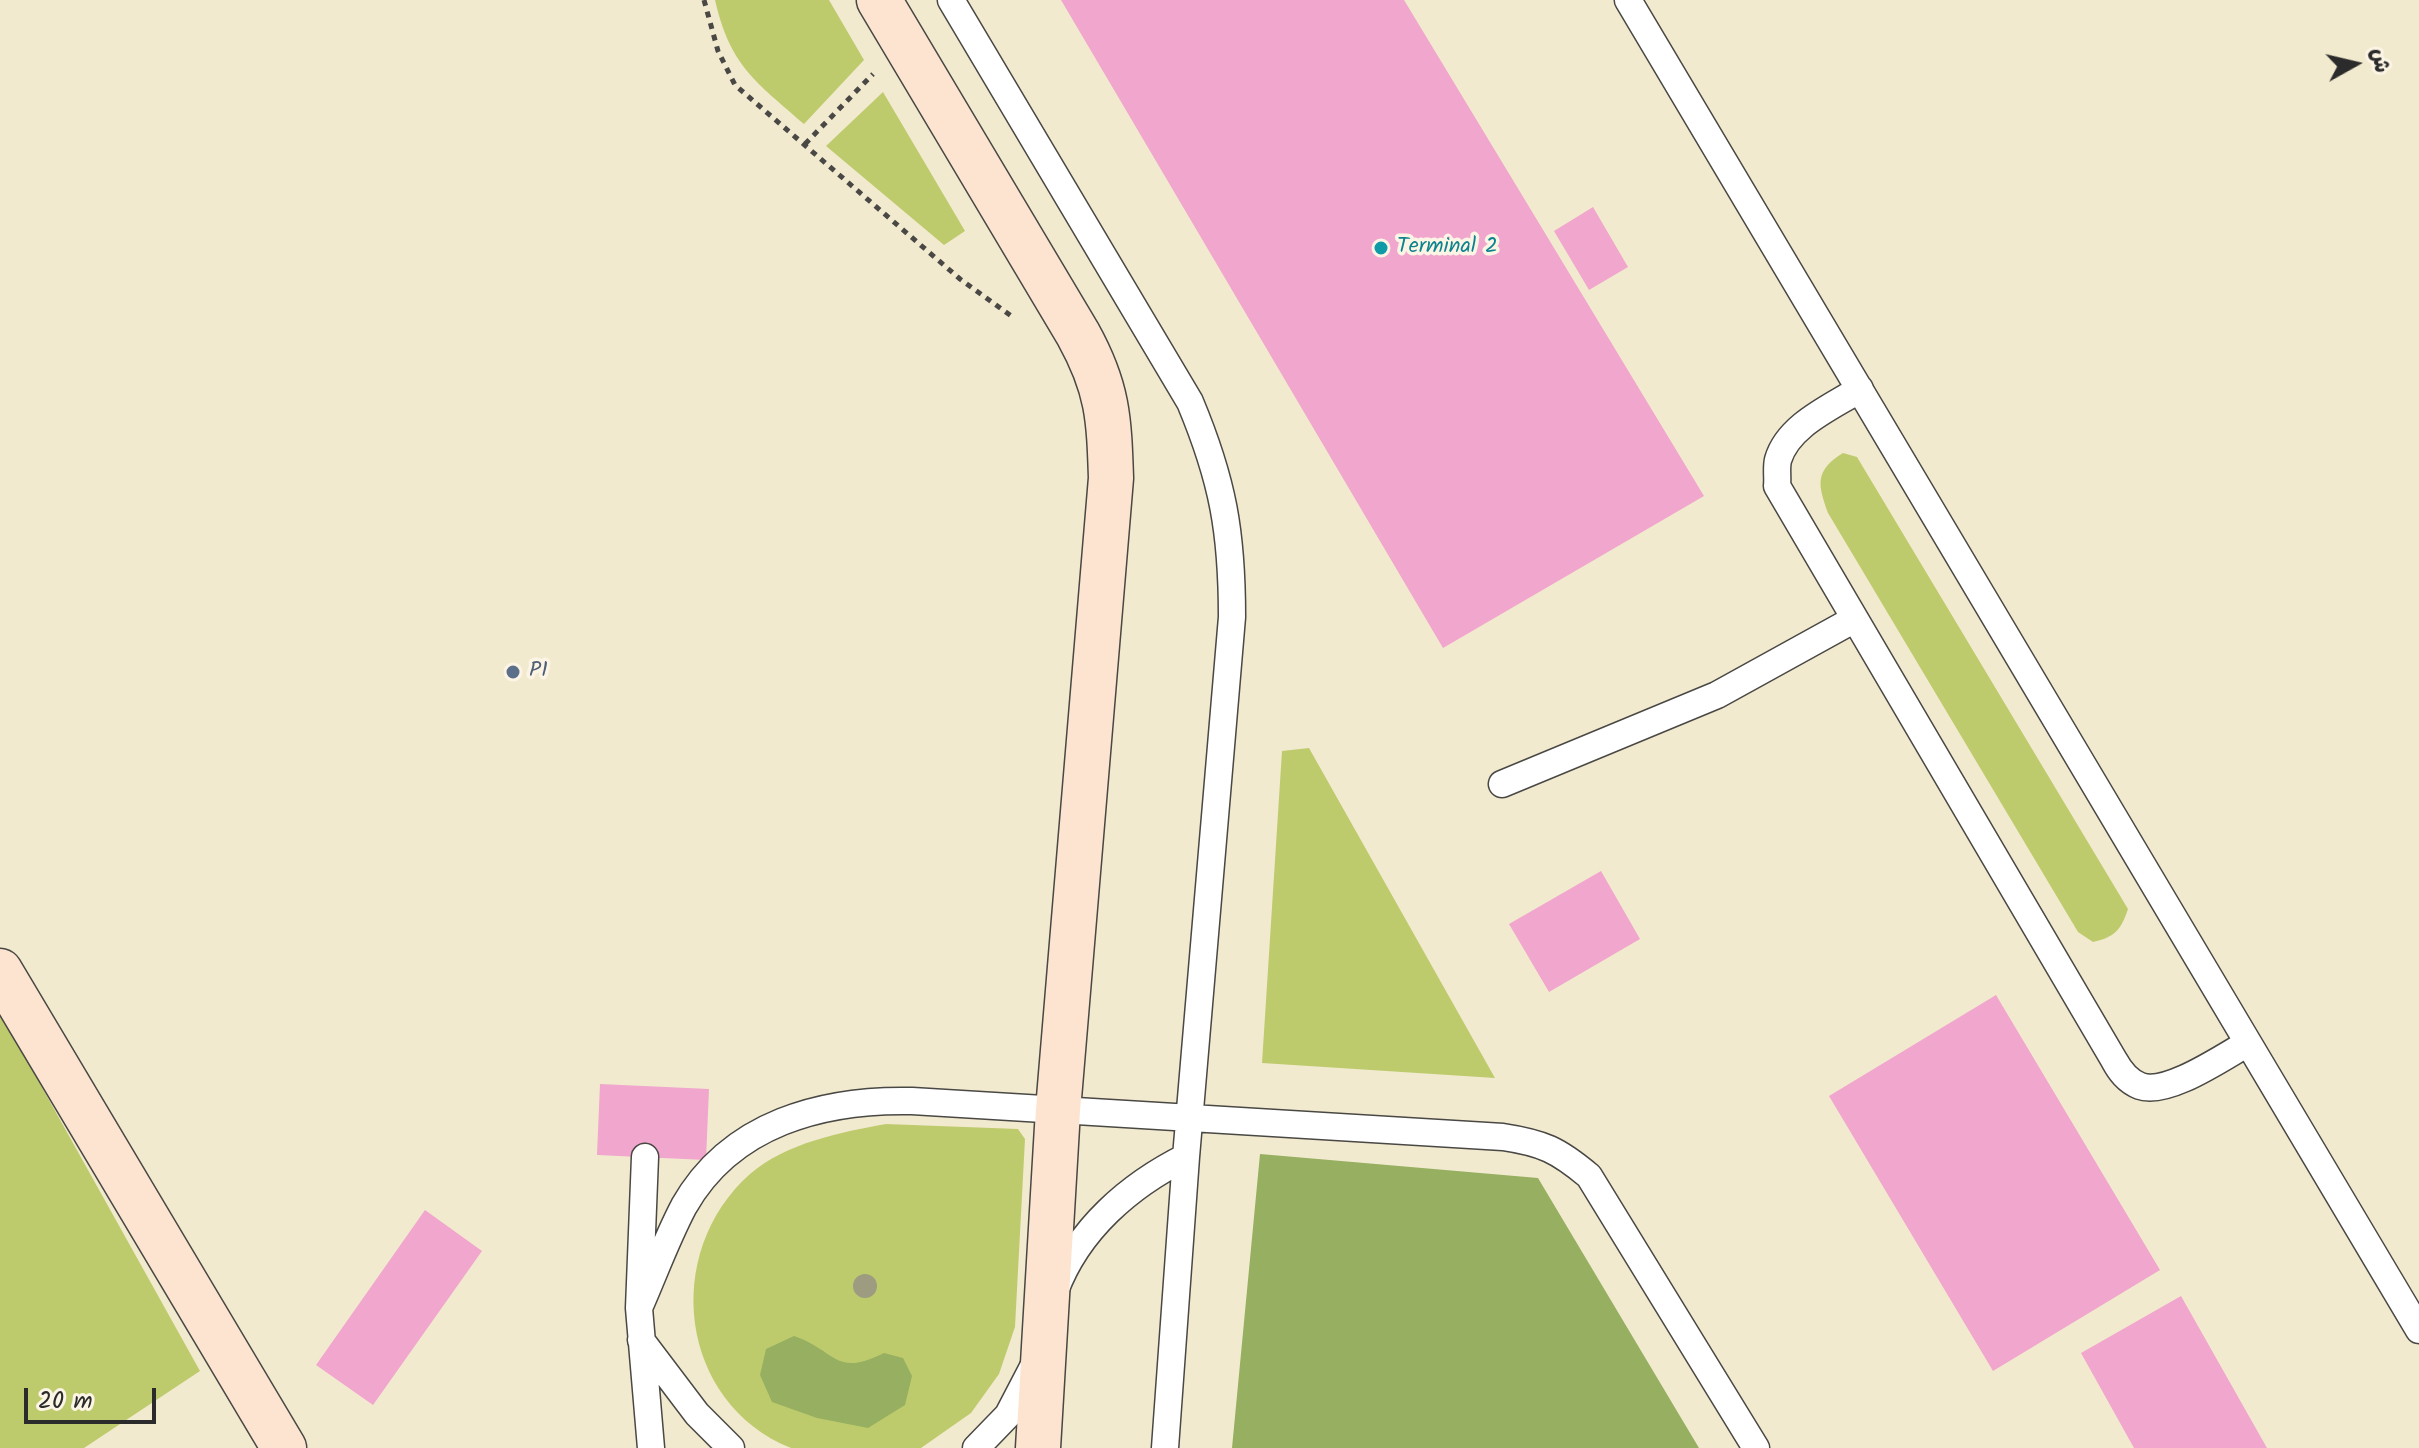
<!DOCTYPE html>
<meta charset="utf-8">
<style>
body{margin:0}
#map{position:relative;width:2419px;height:1448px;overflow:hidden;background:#f2eacf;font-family:Kalam,"Playpen Sans Arabic",sans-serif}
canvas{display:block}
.north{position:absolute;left:2315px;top:24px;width:80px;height:80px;-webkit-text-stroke:6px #fcf5e5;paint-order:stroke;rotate:82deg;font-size:22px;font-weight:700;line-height:32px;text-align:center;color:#2b2b2b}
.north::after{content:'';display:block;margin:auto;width:28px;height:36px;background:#2b2b2b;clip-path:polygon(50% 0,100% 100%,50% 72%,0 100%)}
.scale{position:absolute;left:24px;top:1388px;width:132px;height:36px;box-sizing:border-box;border:4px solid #2b2b2b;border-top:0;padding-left:10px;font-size:24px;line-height:28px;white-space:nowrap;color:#2b2b2b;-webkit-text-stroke:6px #fcf5e5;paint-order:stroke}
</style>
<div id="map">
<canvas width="2419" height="1448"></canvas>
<div class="north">ش</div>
<div class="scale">20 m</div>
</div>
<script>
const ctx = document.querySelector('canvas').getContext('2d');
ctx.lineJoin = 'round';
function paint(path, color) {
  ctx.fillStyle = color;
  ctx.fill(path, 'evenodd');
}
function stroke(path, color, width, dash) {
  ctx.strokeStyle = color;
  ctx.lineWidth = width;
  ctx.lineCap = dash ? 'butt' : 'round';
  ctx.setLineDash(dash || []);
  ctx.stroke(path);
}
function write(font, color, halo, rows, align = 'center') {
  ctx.font = font + ' Kalam,sans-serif';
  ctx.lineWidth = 7;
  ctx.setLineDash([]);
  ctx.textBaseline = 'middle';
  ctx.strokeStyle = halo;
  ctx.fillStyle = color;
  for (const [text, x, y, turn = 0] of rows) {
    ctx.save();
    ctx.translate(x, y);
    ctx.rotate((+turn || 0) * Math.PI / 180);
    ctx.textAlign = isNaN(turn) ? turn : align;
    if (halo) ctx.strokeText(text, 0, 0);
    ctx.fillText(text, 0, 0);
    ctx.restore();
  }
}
paint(new Path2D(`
 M 715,0 L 829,0 L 864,60 L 804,124 C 756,82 730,66 715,0 Z
 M 883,92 L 965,231 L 944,245 L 826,146 Z
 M 1843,453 L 1857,457 L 2128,909 C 2121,930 2115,937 2093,942 L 2078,932 L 1828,513 C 1818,485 1814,471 1843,453 Z
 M 1309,748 L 1495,1078 L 1262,1063 L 1282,751 Z
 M 0,1012 L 200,1371 L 84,1448 L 0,1448 Z
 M 886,1124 L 1018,1129 L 1025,1139 L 1015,1327 L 999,1374 L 971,1413 L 921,1448 L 791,1448 C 679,1403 661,1253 750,1174 C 786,1143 841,1132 886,1124 Z`), '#becb6d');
paint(new Path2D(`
 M 1260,1154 L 1538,1178 L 1699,1448 L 1232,1448 Z
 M 794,1336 C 836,1350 834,1378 884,1353 L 903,1358 L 912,1376 L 905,1405 L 868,1428 L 817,1418 L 772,1402 L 760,1375 L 766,1349 Z`), '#96af60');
paint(new Path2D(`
 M 1061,0 L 1404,0 L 1704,496 L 1443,648 Z
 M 1593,207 L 1628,267 L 1589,290 L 1554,231 Z
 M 1601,871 L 1640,939 L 1549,992 L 1509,924 Z
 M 1996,995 L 2160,1270 L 1993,1371 L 1829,1096 Z
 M 600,1084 L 709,1089 L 706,1160 L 597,1155 Z
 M 425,1210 L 482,1251 L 373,1405 L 316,1365 Z
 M 2181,1296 L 2267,1448 L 2134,1448 L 2081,1353 Z`), '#f0a6cd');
const lane = new Path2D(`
 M 951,0 L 1190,402 C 1223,481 1232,532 1232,617 L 1186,1157 L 1165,1448
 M 1628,0 L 2419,1330
 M 1860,389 C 1832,407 1788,425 1778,460 C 1776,468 1778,478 1777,486 L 2114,1060 C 2120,1071 2127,1081 2140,1086 C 2167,1096 2223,1057 2248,1043
 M 1502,784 L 1717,695 L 1853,620
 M 645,1157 L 639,1308 L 651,1448
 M 1055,1291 C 1078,1229 1130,1185 1186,1157
 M 639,1308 C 654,1274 667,1238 684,1206 C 731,1123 823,1099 912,1101 L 1503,1137 C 1543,1143 1558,1150 1589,1176 L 1756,1448
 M 641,1340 L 697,1414 L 731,1448
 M 976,1448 L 1008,1415 L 1033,1367`);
const secondary = new Path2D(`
 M 879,0 L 1078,334 C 1108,388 1109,418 1111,478 L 1058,1110 L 1038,1448
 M 0,971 L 284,1448`);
stroke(lane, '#494844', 29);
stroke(secondary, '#494844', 47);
stroke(new Path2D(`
 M 704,0 L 718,51 L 735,85 L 960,279 L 1014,318
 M 805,144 L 873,74`), '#494844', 5, [6, 6]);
stroke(lane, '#fff', 26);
stroke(secondary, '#fde4d0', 44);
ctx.fillStyle = '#9d9b80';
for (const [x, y] of [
 [865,1286]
]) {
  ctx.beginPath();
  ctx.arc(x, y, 12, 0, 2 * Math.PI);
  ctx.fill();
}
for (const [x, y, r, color] of [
 [1381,248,8,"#0f9aa8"],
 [513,672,8,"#5c6f8a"]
]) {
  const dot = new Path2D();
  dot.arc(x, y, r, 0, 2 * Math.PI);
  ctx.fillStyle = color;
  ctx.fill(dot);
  stroke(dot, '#fcf5e5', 3);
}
write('22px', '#0d838f', '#fcf5e5', [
 ["Terminal 2",1397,248]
], 'left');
write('22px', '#4e5e75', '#fcf5e5', [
 ["P1",529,672]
], 'left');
</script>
